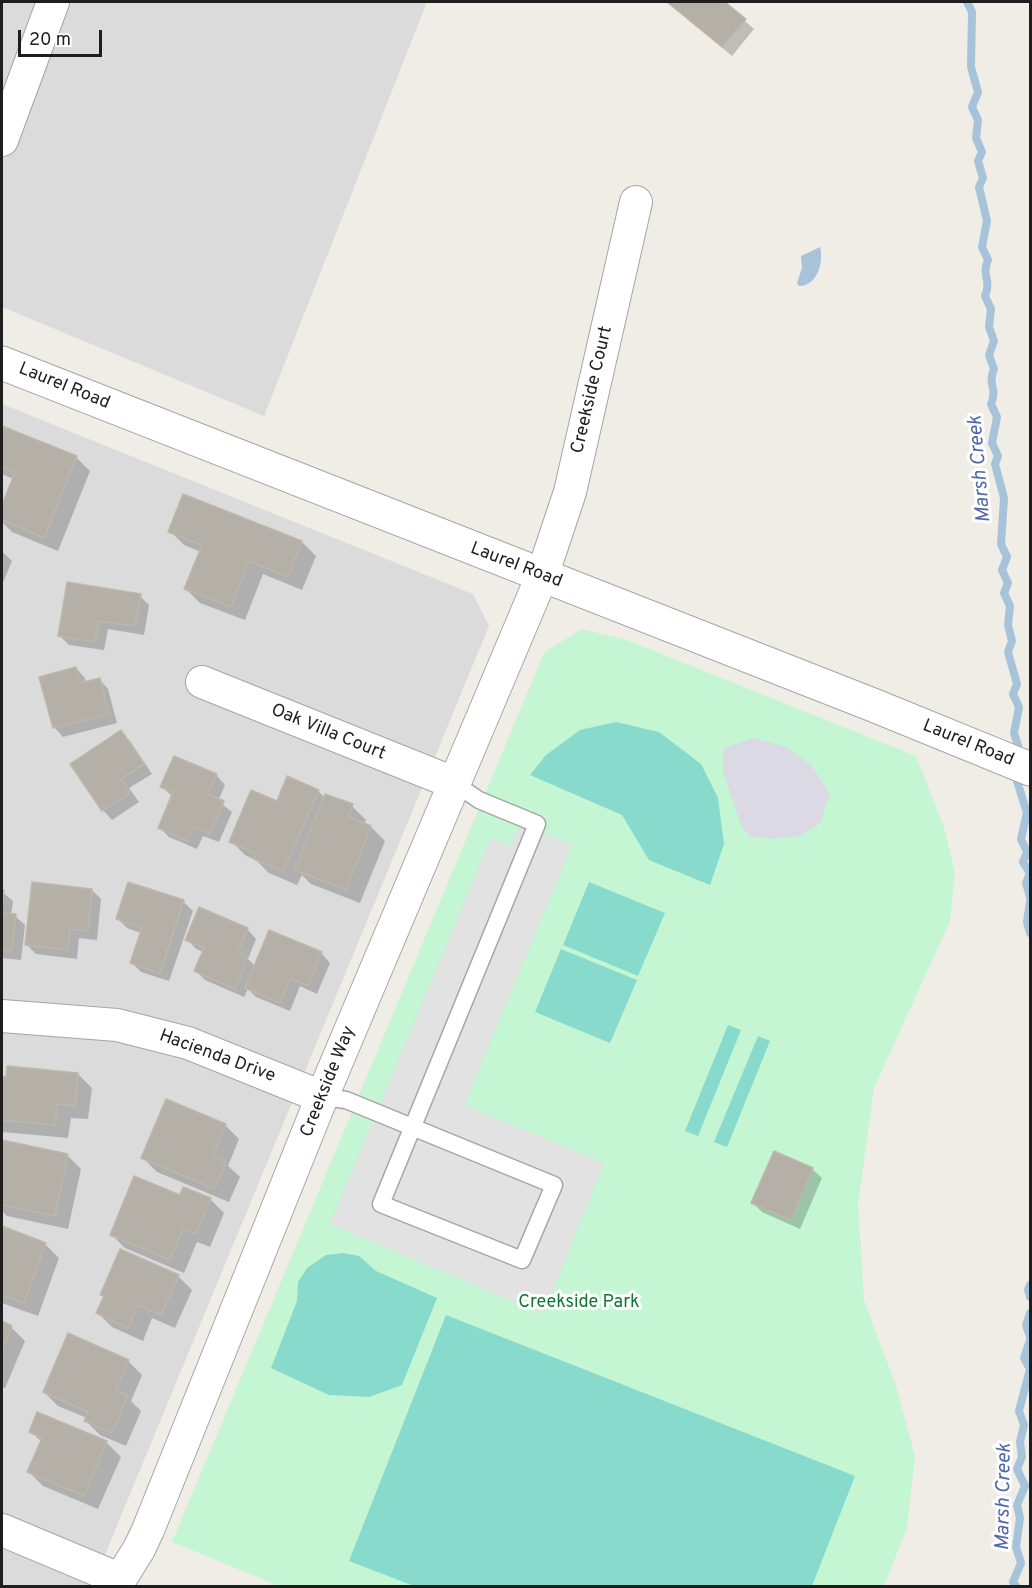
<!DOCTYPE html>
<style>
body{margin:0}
#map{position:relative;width:1032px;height:1588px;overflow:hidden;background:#efede5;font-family:Overpass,sans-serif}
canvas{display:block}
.frame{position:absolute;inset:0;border:3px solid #1e1e1e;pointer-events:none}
.scale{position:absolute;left:18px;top:30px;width:84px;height:27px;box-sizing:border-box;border:3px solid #1e1e1e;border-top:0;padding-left:8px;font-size:18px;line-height:21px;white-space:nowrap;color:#1e1e1e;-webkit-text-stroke:4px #fff;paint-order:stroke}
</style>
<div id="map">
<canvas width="1032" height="1588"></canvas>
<div class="frame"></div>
<div class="scale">20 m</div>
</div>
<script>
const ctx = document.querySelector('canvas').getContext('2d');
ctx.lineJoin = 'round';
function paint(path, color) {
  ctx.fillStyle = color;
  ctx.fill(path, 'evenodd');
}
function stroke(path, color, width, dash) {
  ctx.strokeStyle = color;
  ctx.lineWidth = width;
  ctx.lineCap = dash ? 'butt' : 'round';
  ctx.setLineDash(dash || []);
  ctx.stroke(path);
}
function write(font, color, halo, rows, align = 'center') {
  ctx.font = font + ' Overpass,sans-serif';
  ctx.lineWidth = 6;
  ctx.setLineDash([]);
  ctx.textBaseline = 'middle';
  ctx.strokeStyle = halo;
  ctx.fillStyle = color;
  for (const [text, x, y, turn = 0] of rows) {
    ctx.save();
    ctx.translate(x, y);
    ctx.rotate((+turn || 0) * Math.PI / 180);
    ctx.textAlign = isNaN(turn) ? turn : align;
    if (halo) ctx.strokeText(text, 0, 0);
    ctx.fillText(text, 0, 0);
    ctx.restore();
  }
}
paint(new Path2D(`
 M 2,2 L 427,2 L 264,416 L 2,307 Z
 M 2,404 L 473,594 L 489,626 L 92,1586 L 2,1586 Z`), '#dcdbdb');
paint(new Path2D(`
 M 581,629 L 624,639 L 916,756 L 944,827 L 955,874 L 950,921 L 874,1088 L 858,1205 L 864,1300 L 896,1386 L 915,1456 L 907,1528 L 884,1586 L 279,1586 L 172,1542 L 544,653 Z`), '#c4f6d3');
paint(new Path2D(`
 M 616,722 L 659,732 L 701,764 L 718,798 L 724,844 L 710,885 L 649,860 L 622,815 L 530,775 L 546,755 L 580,730 Z
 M 589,882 L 665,913 L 638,976 L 563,945 Z
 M 561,949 L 637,980 L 610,1043 L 535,1012 Z
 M 728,1025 L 741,1030 L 698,1136 L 685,1131 Z
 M 758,1036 L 770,1041 L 727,1147 L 714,1142 Z
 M 343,1253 L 359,1256 L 376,1271 L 437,1298 L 402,1385 L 369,1397 L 329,1395 L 271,1368 L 297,1301 L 298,1282 L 307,1268 L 326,1255 Z
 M 446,1315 L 855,1476 L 812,1586 L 414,1586 L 349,1561 Z`), '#87dacc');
paint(new Path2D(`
 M 520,824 L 572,845 L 464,1105 L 604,1163 L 543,1314 L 330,1224 L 491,838 L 510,847 Z`), '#e2e2e2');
paint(new Path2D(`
 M 753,738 L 786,747 L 811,765 L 830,794 L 820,823 L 801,836 L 771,839 L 749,836 L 741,825 L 723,772 L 724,748 Z`), '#dbd9e4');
paint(new Path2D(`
 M 820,247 C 824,263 817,286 799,286 L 797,283 L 802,268 L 801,256 Z`), '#a7c3da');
paint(new Path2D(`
 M 669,2 L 723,2 L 754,29 L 732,56 Z
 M 2,427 L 76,457 L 90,471 L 58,551 L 12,532 L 2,522 L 2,509 L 13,479 L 2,474 Z
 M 170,531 L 302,542 L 316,556 L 302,590 L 263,574 L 245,620 L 200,603 L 186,589 L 201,552 L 184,545 Z
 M 2,551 L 12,561 L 2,585 Z
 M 140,596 L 149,605 L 144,635 L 108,629 L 104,650 L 69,645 L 60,636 Z
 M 76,668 L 85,678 L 86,683 L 99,679 L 108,689 L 117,723 L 63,737 L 54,727 Z
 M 121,732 L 130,741 L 152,774 L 129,788 L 139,802 L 112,820 L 103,810 L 72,765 Z
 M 216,775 L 225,785 L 218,801 L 232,812 L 219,842 L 203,836 L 197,849 L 169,837 L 160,828 L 173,797 L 162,787 Z
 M 318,791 L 325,798 L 352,806 L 366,820 L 364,824 L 371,827 L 385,841 L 360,903 L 311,884 L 302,875 L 297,885 L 269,873 L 257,861 L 245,855 L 231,841 L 277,803 Z
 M 129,884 L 184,902 L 193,911 L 169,981 L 141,972 L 132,963 L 141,933 L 127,928 L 118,919 Z
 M 92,890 L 101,899 L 97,940 L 79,938 L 77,959 L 36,954 L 27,945 Z
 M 2,892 L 13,901 L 11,916 L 15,916 L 25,925 L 21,960 L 2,958 Z
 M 247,929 L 256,939 L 248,959 L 255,966 L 321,953 L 330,963 L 317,994 L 300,986 L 290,1011 L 256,997 L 248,989 L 244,997 L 205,980 L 195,970 L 204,952 L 196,949 L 187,939 Z
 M 78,1074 L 92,1088 L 88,1119 L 71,1118 L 68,1138 L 2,1132 L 2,1078 Z
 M 225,1125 L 239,1139 L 228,1166 L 240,1177 L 229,1202 L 157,1172 L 143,1158 Z
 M 2,1141 L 67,1155 L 81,1169 L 68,1229 L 7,1216 L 2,1211 Z
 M 812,1169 L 822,1178 L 800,1229 L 762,1212 L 753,1203 Z
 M 184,1189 L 210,1199 L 224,1213 L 210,1247 L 197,1242 L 184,1273 L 125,1248 L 111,1234 L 181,1197 Z
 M 2,1228 L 45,1244 L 59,1258 L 38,1316 L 2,1303 Z
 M 178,1276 L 192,1290 L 175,1328 L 152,1318 L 143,1341 L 112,1327 L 98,1313 L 105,1297 L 102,1294 Z
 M 2,1323 L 11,1327 L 25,1341 L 5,1388 L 2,1387 Z
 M 128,1361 L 142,1375 L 131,1401 L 141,1411 L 126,1446 L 100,1435 L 86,1421 L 87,1418 L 58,1406 L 44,1392 Z
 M 38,1414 L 107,1443 L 121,1457 L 98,1509 L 43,1486 L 29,1472 L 42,1442 L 31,1432 Z`), '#0003');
stroke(new Path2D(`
 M 967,2 L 972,12 L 971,67 L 978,92 L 972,107 L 978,120 L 976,138 L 982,152 L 978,161 L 983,178 L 979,187 L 987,221 L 982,247 L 988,260 C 981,277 992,279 985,296 L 991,309 L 989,327 L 994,341 L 989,355 L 994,369 C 987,386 998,387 991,404 L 997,417 L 992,443 L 998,456 L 995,464 L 1004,498 L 1001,544 L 1007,557 L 1002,570 L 1008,583 L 1004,593 L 1010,606 L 1008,625 L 1012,641 L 1008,652 L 1017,684 L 1013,694 L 1019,707 L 1014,733 L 1019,749 L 1016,756
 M 1020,773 L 1017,781 L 1027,813 L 1021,839 L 1027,852 L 1023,862 L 1030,873 L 1026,883 L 1030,897
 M 1030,901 L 1027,922 L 1030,933
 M 1030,1285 L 1028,1290 L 1030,1297
 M 1030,1313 L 1026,1325 L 1030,1337
 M 1016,1586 L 1013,1582 L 1021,1563 L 1016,1547 L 1020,1518 L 1017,1505 L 1025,1486 L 1017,1469 L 1022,1457 L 1020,1442 L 1024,1425 L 1019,1411 L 1030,1369 L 1024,1358 L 1030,1340`), '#a7c3da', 8);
const building = new Path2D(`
 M 667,2 L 725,2 L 746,19 L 722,47 Z
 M 2,426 L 77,456 L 44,538 L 2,520 L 2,505 L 15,472 L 2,467 Z
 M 183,494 L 302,541 L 288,577 L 249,561 L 231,607 L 184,589 L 202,545 L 168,532 Z
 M 67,582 L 141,594 L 135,626 L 99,621 L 95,642 L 58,636 Z
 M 76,667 L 80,683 L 100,678 L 109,714 L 53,728 L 39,677 Z
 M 121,730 L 144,764 L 121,779 L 130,793 L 102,811 L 70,764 Z
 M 174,756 L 217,774 L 208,794 L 224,801 L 210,834 L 194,827 L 188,841 L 158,828 L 173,792 L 160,787 Z
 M 287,776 L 319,790 L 283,872 L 254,859 L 256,853 L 229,842 L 251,790 L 277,801 Z
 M 325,794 L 353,804 L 348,816 L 371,826 L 346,890 L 295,870 Z
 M 32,882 L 92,889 L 88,931 L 70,929 L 68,950 L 25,945 Z
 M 128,882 L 184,900 L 160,973 L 130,963 L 142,928 L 116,919 Z
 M 2,890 L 4,890 L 2,913 L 16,914 L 12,951 L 2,950 Z
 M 199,907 L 248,928 L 238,952 L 248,957 L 235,989 L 194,971 L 204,948 L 185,940 Z
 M 269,930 L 322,952 L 308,986 L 290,978 L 280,1003 L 245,988 Z
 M 7,1066 L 78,1073 L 75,1106 L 57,1104 L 55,1125 L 2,1120 L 2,1077 L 6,1077 Z
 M 166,1099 L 226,1124 L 213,1156 L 226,1162 L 215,1189 L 141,1158 Z
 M 2,1140 L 68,1154 L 55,1216 L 2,1205 Z
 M 774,1151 L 813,1168 L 791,1220 L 751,1203 Z
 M 134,1176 L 180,1195 L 183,1187 L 211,1198 L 196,1234 L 183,1229 L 170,1260 L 110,1235 Z
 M 2,1226 L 46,1243 L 24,1303 L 2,1295 Z
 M 120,1249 L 179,1275 L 161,1315 L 138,1305 L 128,1328 L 96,1313 L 104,1296 L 100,1295 Z
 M 2,1321 L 12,1326 L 2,1350 Z
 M 68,1333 L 129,1360 L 116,1390 L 128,1395 L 112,1433 L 84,1421 L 88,1412 L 43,1392 Z
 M 37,1412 L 107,1441 L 84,1496 L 27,1472 L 42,1438 L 29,1432 Z`);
paint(building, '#b4b0a7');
stroke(building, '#bfb7a8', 1.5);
const service = new Path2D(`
 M 322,1097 L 346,1100 L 554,1185 L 522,1260 L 381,1204 L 537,824 L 479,800 L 454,783`);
const minor = new Path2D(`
 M 2,140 L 53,2
 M 202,682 L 454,783
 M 2,1016 L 117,1025 L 188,1043 L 322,1097
 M 2,1530 L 119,1579
 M 116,1586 L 139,1549 L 148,1530 L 322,1097 L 542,576 L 570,492 L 636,202`);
const tertiary = new Path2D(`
 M 2,363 L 873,705 L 1030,769`);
stroke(service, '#a5a5a5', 19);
stroke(minor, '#a5a5a5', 34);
stroke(tertiary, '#a5a5a5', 35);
stroke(service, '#fff', 16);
stroke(minor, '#fff', 32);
stroke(tertiary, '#fff', 33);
write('18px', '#1e1e1e', '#fff', [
 ["Laurel Road",64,387,22],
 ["Creekside Court",593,390,-77],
 ["Laurel Road",516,566,21],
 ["Oak Villa Court",328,733,22],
 ["Laurel Road",968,744,22],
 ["Hacienda Drive",217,1057,20],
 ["Creekside Way",329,1082,-68]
]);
write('18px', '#117730', '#fff', [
 ["Creekside Park",579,1303]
]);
write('italic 20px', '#4f68a9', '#fff', [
 ["Marsh Creek",981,469,-95],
 ["Marsh Creek",1005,1497,-89]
]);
</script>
